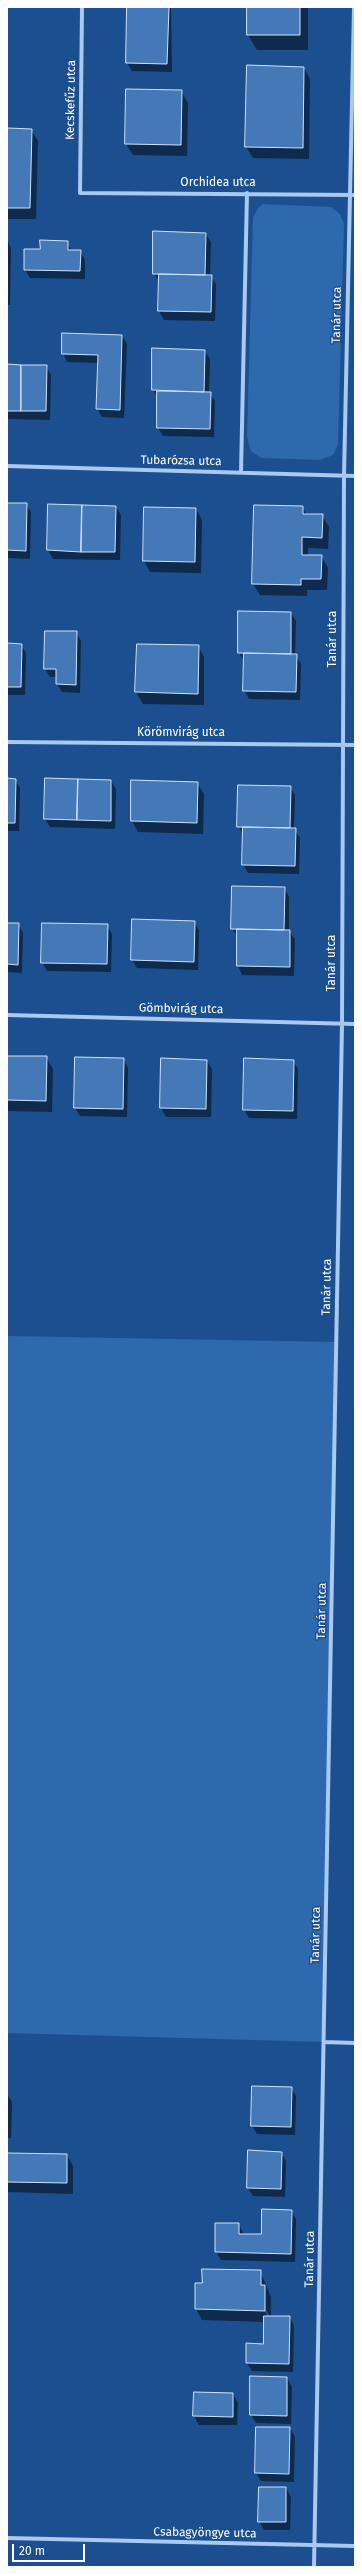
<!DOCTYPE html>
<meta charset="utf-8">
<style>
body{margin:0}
#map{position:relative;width:362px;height:2574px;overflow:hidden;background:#1b4f8f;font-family:"Fira Sans",sans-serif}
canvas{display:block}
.frame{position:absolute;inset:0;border:8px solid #fff;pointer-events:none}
.scale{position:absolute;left:12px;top:2544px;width:73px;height:18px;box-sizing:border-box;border:2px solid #fff;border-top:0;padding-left:5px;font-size:12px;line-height:14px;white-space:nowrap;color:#fff;-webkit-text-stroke:3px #1b4f8f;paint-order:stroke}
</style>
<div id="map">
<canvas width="362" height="2574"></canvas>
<div class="frame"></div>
<div class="scale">20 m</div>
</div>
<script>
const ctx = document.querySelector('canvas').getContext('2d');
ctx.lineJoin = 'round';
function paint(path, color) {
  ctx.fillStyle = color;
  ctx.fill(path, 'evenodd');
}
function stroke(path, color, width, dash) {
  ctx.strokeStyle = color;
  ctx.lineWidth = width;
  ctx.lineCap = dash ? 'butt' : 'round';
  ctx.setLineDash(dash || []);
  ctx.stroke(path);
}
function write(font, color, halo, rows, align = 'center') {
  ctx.font = font + ' "Fira Sans",sans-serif';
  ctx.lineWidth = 3;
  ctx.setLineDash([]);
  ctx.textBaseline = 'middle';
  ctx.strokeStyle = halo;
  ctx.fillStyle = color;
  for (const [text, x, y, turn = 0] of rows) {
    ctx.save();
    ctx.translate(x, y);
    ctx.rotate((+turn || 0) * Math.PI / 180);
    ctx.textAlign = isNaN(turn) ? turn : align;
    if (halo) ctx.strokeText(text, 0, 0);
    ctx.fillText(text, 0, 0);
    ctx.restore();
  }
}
paint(new Path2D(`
 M 263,204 L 331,207 L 340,214 L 344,224 L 338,445 L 333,455 L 320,460 L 261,458 L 251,451 L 247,437 L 253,218 L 258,208 Z
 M 7,1336 L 336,1342 L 324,2042 L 7,2033 Z`), '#2e69ad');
paint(new Path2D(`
 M 128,7 L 171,7 L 172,72 L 132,71 L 127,63 Z
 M 248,7 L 308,7 L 308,50 L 257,50 L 248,35 Z
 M 304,68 L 310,79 L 309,159 L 253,158 L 246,147 Z
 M 181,91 L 188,103 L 187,156 L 133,155 L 126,144 Z
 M 7,129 L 31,130 L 38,141 L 36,219 L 7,219 Z
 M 206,234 L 211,242 L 210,276 L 216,284 L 215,321 L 164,320 L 159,311 L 159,282 L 154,273 Z
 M 7,240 L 11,248 L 10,305 L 7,305 Z
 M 67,242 L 72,251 L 80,251 L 85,260 L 85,279 L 30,278 L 25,270 L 41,250 Z
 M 122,336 L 127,344 L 124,418 L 102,417 L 97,408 L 99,363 L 67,362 L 63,353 Z
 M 153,349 L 205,351 L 210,359 L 209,393 L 215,401 L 214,437 L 163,436 L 158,428 L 158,399 L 153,390 Z
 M 7,365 L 46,366 L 51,375 L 50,420 L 7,419 Z
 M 7,504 L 26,504 L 31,512 L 30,559 L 7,558 Z
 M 49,505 L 116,507 L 121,515 L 120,560 L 53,559 L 48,550 Z
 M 302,507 L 307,515 L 322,515 L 329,527 L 328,549 L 308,548 L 308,556 L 321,556 L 328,568 L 327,590 L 307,590 L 307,596 L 260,595 L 253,584 Z
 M 196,509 L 202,520 L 201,573 L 150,572 L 144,561 Z
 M 291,613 L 296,621 L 295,655 L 301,664 L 300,700 L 249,699 L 244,690 L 244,661 L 239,653 Z
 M 76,632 L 81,641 L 80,693 L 62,692 L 57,684 L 57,677 L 50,677 L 45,669 Z
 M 7,644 L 21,645 L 26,653 L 25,695 L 7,695 Z
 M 137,645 L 198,646 L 204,657 L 204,705 L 143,704 L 136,692 Z
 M 7,779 L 15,780 L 20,788 L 19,831 L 7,831 Z
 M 111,781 L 116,789 L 115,829 L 50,827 L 45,819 Z
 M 197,783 L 204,794 L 203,834 L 138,832 L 132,821 Z
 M 290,787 L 295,795 L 294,829 L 300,838 L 299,874 L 248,873 L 243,864 L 244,835 L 238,826 Z
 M 284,888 L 289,897 L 289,931 L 295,939 L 294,976 L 242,975 L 238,966 L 238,937 L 232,928 Z
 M 133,920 L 194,922 L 199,930 L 198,970 L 137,968 L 132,960 Z
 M 7,924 L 18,924 L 23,933 L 22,973 L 7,972 Z
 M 107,925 L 112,934 L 111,972 L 47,971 L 42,962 Z
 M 7,1057 L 46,1057 L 53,1069 L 52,1112 L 7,1111 Z
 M 123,1059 L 128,1068 L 127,1117 L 80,1116 L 75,1108 Z
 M 162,1059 L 207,1061 L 212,1069 L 211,1117 L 166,1117 L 161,1108 Z
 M 293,1061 L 298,1069 L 297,1119 L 249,1118 L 244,1110 Z
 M 291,2088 L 296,2096 L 295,2135 L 257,2134 L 252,2126 Z
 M 7,2094 L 12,2102 L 11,2138 L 7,2138 Z
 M 281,2153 L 286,2161 L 285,2197 L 253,2196 L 248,2188 Z
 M 7,2154 L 67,2155 L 73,2166 L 73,2194 L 7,2192 Z
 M 291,2211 L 296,2219 L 295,2262 L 221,2260 L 216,2252 L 216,2224 L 239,2224 L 244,2235 L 262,2235 Z
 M 260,2271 L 271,2297 L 271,2317 L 290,2317 L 294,2326 L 293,2372 L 252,2371 L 247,2363 L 264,2345 L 265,2322 L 202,2320 L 196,2309 ZM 264,2306 L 270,2317 L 268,2317 L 262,2307 Z
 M 287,2378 L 292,2387 L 291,2424 L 256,2423 L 251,2415 Z
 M 195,2393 L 233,2394 L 238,2403 L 237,2425 L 199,2425 L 194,2416 Z
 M 290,2428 L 295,2437 L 294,2482 L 261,2481 L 256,2473 Z
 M 286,2488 L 291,2497 L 290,2530 L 264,2530 L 259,2521 Z`), '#0007');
const building = new Path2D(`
 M 127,7 L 169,7 L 167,64 L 126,63 Z
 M 247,7 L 300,7 L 300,35 L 247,35 Z
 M 247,65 L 304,67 L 303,148 L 245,147 Z
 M 126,89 L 182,90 L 181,145 L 125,144 Z
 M 7,128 L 32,129 L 30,208 L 7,208 Z
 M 153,231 L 206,233 L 205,275 L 153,274 Z
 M 40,240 L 68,241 L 68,250 L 81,250 L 80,271 L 24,270 L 24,249 L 40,249 Z
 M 159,274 L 212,275 L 211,312 L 158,311 Z
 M 62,333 L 122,335 L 120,410 L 96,409 L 98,355 L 62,354 Z
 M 152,348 L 205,350 L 204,392 L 152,390 Z
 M 7,364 L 21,365 L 21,411 L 7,411 Z
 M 21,365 L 47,365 L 46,411 L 21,411 Z
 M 157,391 L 211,392 L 210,429 L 157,428 Z
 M 7,503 L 27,503 L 26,551 L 7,550 Z
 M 48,504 L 82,505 L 81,552 L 47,550 Z
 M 82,505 L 116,506 L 115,552 L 81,552 Z
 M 254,505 L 303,506 L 303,514 L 323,514 L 322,538 L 302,537 L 302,555 L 322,555 L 321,579 L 301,579 L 301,585 L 252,584 Z
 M 144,507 L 196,508 L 195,562 L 143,561 Z
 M 238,611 L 291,612 L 291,654 L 238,653 Z
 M 45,631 L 77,631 L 76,685 L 56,684 L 56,669 L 44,669 Z
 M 7,643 L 22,644 L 21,687 L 7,687 Z
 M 137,644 L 199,645 L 198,694 L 135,692 Z
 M 244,653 L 297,654 L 296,692 L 243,691 Z
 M 7,778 L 16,779 L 15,823 L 7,823 Z
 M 45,778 L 78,779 L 77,820 L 44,819 Z
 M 78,779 L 111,780 L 111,821 L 77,820 Z
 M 131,780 L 198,782 L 197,823 L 131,821 Z
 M 238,785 L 291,786 L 290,828 L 237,827 Z
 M 243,827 L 296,828 L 295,866 L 242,865 Z
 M 232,886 L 285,887 L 284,930 L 231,929 Z
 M 132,919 L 195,921 L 194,962 L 131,960 Z
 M 7,923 L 19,923 L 18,965 L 7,964 Z
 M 42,923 L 108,924 L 107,964 L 41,963 Z
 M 237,929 L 290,930 L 290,967 L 237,966 Z
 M 7,1056 L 47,1056 L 46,1101 L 7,1100 Z
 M 75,1057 L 124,1058 L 123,1109 L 74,1108 Z
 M 161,1058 L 207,1060 L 206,1109 L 160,1108 Z
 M 244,1058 L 294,1060 L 293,1111 L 243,1110 Z
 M 252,2086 L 292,2087 L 291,2127 L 251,2126 Z
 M 248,2150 L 282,2152 L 281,2189 L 247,2188 Z
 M 7,2153 L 67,2154 L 67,2183 L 7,2182 Z
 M 262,2209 L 292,2210 L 291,2254 L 215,2252 L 215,2223 L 239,2223 L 239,2234 L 261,2234 Z
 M 202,2269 L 261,2270 L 261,2285 L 265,2285 L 265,2311 L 195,2309 L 195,2283 L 202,2283 Z
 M 264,2316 L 290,2316 L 289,2364 L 246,2363 L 246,2343 L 263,2344 Z
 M 250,2376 L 287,2377 L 287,2416 L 250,2415 Z
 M 194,2392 L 233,2393 L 233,2417 L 193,2416 Z
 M 256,2427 L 290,2427 L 289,2474 L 255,2473 Z
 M 259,2487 L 286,2487 L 286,2522 L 258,2522 Z`);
paint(building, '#4478b7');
stroke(building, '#cfe3fa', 1);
stroke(new Path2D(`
 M 82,7 L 80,193 L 355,195
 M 7,466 L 355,476
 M 241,472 L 247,193
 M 7,742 L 355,745
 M 7,1015 L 355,1024
 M 324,2042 L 355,2043
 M 7,2538 L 355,2546
 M 314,2567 L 342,1024 L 344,476 L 354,7`), '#a9c9ee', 4);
write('12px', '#fff', '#1b4f8f', [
 ["Kecskefűz utca",71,100,-89],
 ["Orchidea utca",218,183],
 ["Tanár utca",337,315,-89],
 ["Tubarózsa utca",181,461,1],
 ["Tanár utca",333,639,-90],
 ["Körömvirág utca",181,733],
 ["Tanár utca",332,963,-90],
 ["Gömbvirág utca",181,1009,1],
 ["Tanár utca",327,1287,-89],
 ["Tanár utca",322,1611,-89],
 ["Tanár utca",316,1935,-89],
 ["Tanár utca",310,2259,-89],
 ["Csabagyöngye utca",205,2533,1]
]);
</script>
